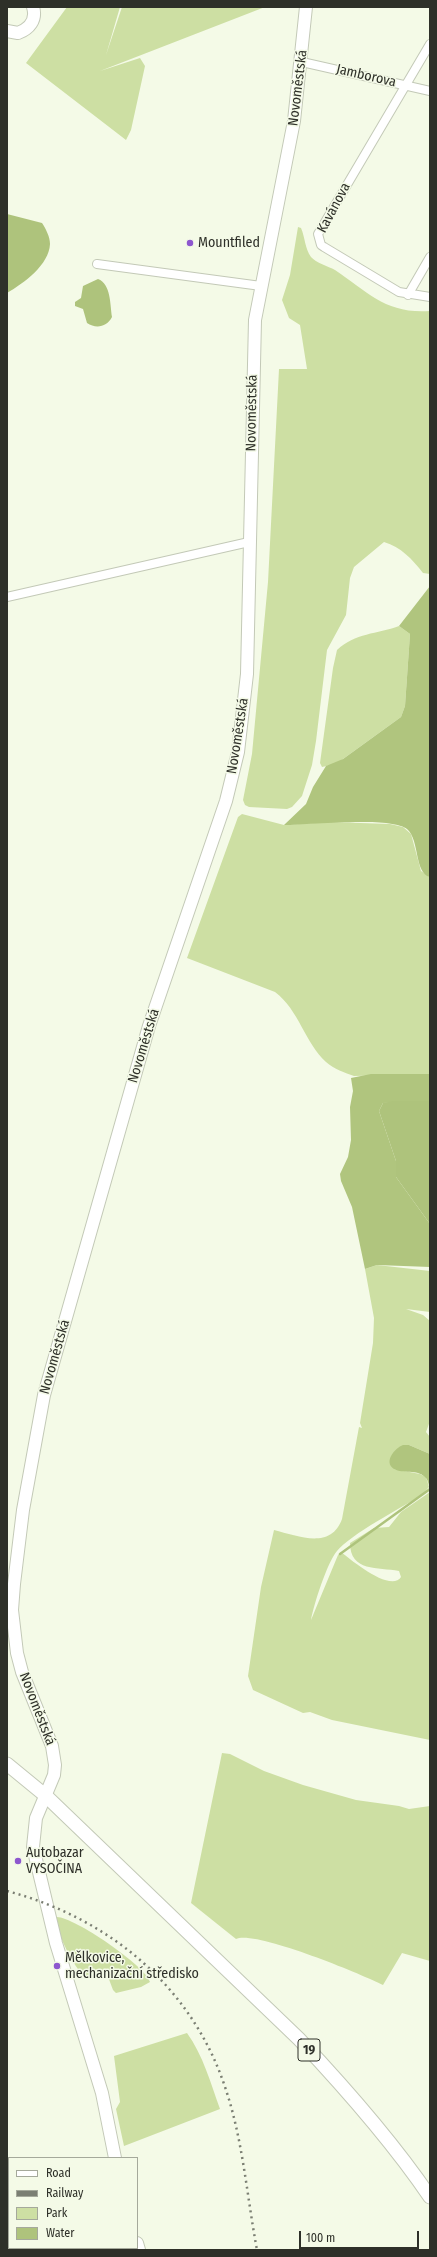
<!DOCTYPE html>
<meta charset="utf-8">
<style>
body{margin:0}
#map{position:relative;width:437px;height:2257px;overflow:hidden;background:#f4fae7;font-family:"Fira Sans Condensed",sans-serif}
canvas{display:block}
.frame{position:absolute;inset:0;border:8px solid #2e3029;pointer-events:none}
.legend{position:absolute;left:8px;top:2157px;width:130px;height:92px;box-sizing:border-box;background:#f4fae7;border:1px solid #a5a99b;margin:0;padding:5px 7px;list-style:none;font-size:12px;color:#2e3029}
.legend li{display:flex;align-items:center;gap:8px;height:20px}
.legend b{width:20px;border:1px solid #a5a99b}
.scale{position:absolute;left:299px;top:2231px;width:120px;height:18px;box-sizing:border-box;border:2px solid #2e3029;border-top:0;padding-left:5px;font-size:12px;line-height:14px;white-space:nowrap;color:#2e3029;-webkit-text-stroke:3px #f4fae7;paint-order:stroke}
</style>
<div id="map">
<canvas width="437" height="2257"></canvas>
<div class="frame"></div>
<ul class="legend">
<li><b style="height:5px;background:#fff"></b>Road</li>
<li><b style="height:5px;background:#7b7f73"></b>Railway</li>
<li><b style="height:11px;background:#cddfa3"></b>Park</li>
<li><b style="height:11px;background:#aec37c"></b>Water</li>
</ul>
<div class="scale">100 m</div>
</div>
<script>
const ctx = document.querySelector('canvas').getContext('2d');
ctx.lineJoin = 'round';
function paint(path, color) {
  ctx.fillStyle = color;
  ctx.fill(path, 'evenodd');
}
function stroke(path, color, width, dash) {
  ctx.strokeStyle = color;
  ctx.lineWidth = width;
  ctx.lineCap = dash ? 'butt' : 'round';
  ctx.setLineDash(dash || []);
  ctx.stroke(path);
}
function write(font, color, halo, rows, align = 'center') {
  ctx.font = font + ' "Fira Sans Condensed",sans-serif';
  ctx.lineWidth = 3;
  ctx.setLineDash([]);
  ctx.textBaseline = 'middle';
  ctx.strokeStyle = halo;
  ctx.fillStyle = color;
  for (const [text, x, y, turn = 0] of rows) {
    ctx.save();
    ctx.translate(x, y);
    ctx.rotate((+turn || 0) * Math.PI / 180);
    ctx.textAlign = isNaN(turn) ? turn : align;
    if (halo) ctx.strokeText(text, 0, 0);
    ctx.fillText(text, 0, 0);
    ctx.restore();
  }
}
paint(new Path2D(`
 M 67,7 L 120,7 L 106,55 L 122,7 L 265,7 L 100,71 L 140,58 L 145,66 L 131,130 L 126,140 L 26,63 Z
 M 298,227 L 301,228 C 305,237 305,249 311,257 C 316,263 328,266 335,270 C 369,293 386,314 430,311 L 430,574 L 423,573 C 412,559 401,547 384,542 L 354,567 L 350,578 L 346,615 L 327,650 L 316,741 L 312,765 L 302,796 L 292,807 L 287,809 L 249,807 L 245,805 L 243,800 L 252,754 L 268,582 L 279,369 L 307,369 L 300,325 L 289,318 L 282,300 L 290,275 Z
 M 399,626 L 410,634 L 405,706 L 401,717 L 336,764 L 322,767 L 320,763 L 333,668 L 337,650 C 355,633 377,634 399,626 Z
 M 242,814 L 284,825 L 331,822 L 390,824 L 403,827 L 411,834 L 421,871 L 430,877 L 430,1074 L 354,1076 C 345,1073 334,1069 326,1062 C 305,1043 299,1010 275,992 L 187,958 L 238,817 Z
 M 377,1265 L 430,1271 L 430,1312 L 406,1309 L 423,1315 L 430,1321 L 430,1421 L 426,1432 L 430,1437 L 430,1454 L 409,1445 L 394,1469 L 420,1474 L 426,1477 L 429,1487 L 422,1495 C 401,1508 351,1534 337,1551 C 327,1563 314,1604 311,1620 L 338,1555 L 341,1552 C 351,1560 391,1593 401,1577 L 399,1571 C 378,1567 350,1572 350,1543 L 374,1528 L 389,1527 L 401,1512 L 430,1492 L 430,1740 L 332,1720 L 310,1712 L 303,1713 L 253,1690 L 248,1676 L 261,1587 L 274,1530 C 298,1536 331,1550 342,1519 L 359,1427 L 362,1428 L 360,1423 L 373,1343 L 374,1318 L 365,1269 Z
 M 222,1753 L 230,1754 L 264,1771 L 303,1785 L 356,1800 L 399,1806 L 409,1809 L 430,1806 L 430,1961 L 402,1953 L 383,1985 C 361,1974 255,1930 236,1939 L 191,1903 Z
 M 57,1917 C 74,1917 146,1966 150,1982 L 141,1987 L 116,1993 L 113,1990 L 107,1974 L 86,1979 C 71,1963 61,1940 55,1920 Z
 M 187,2033 C 203,2055 211,2084 220,2109 L 124,2146 L 116,2109 L 120,2102 L 114,2056 Z`), '#cddfa3');
paint(new Path2D(`
 M 430,586 L 430,877 C 414,873 420,840 407,829 C 391,816 308,825 284,825 L 306,804 L 313,787 L 326,766 L 343,759 L 401,717 L 405,706 L 410,634 L 399,626 Z
 M 371,1074 L 430,1074 L 430,1101 L 383,1103 L 379,1111 L 396,1161 L 396,1177 L 430,1224 L 430,1267 L 377,1265 L 365,1269 L 352,1207 L 341,1181 L 340,1174 L 348,1157 L 351,1140 L 350,1107 L 353,1091 L 351,1078 Z
 M 403,1445 L 409,1445 L 430,1454 L 430,1487 C 428,1484 428,1479 425,1477 C 417,1469 403,1474 394,1469 C 383,1462 395,1448 403,1445 Z`), '#b0c57e');
paint(new Path2D(`
 M 7,214 L 42,223 C 46,229 50,237 50,244 C 49,265 24,283 7,293 Z
 M 98,279 C 111,284 110,304 112,317 C 107,327 96,329 87,323 L 83,309 L 75,306 L 75,302 L 81,298 L 83,286 Z
 M 393,1101 L 430,1101 L 430,1224 L 396,1177 L 396,1161 L 379,1111 L 383,1103 Z`), '#aec37c');
stroke(new Path2D(`
 M 340,1554 L 430,1489`), '#aec37c', 2.5);
const street = new Path2D(`
 M 430,44 L 318,234 L 321,245 L 324,247 L 399,292 L 430,297
 M 302,62 L 430,91
 M 97,264 L 261,286
 M 408,295 L 430,257
 M 7,597 L 249,542`);
const secondary = new Path2D(`
 M 7,31 L 18,33 C 29,29 37,20 33,7
 M 115,2158 L 102,2093 L 56,1943 L 33,1847 L 36,1818 L 54,1775 L 55,1765 L 52,1746 L 22,1672 L 17,1653 L 12,1610 L 14,1584 L 23,1510 L 44,1395 L 149,1026 L 226,801 L 238,752 L 247,674 L 255,320 L 294,121 L 306,7
 M 137,2243 L 139,2250`);
const primary = new Path2D(`
 M 7,1764 L 46,1796 L 299,2039 C 346,2089 392,2141 430,2197`);
stroke(street, '#c3c9b7', 10);
stroke(secondary, '#c3c9b7', 14);
stroke(primary, '#c3c9b7', 15);
stroke(street, '#fff', 8);
stroke(secondary, '#fff', 12);
stroke(primary, '#fff', 13);
stroke(new Path2D(`
 M 7,1891 C 109,1918 193,1987 226,2090 C 243,2141 247,2197 257,2250`), '#7b7f73', 2.5, [2, 4]);
for (const [x, y, r, color] of [
 [190,243,4,"#8d57ce"],
 [18,1861,4,"#8d57ce"],
 [57,1966,4,"#8d57ce"]
]) {
  const dot = new Path2D();
  dot.arc(x, y, r, 0, 2 * Math.PI);
  ctx.fillStyle = color;
  ctx.fill(dot);
  stroke(dot, '#f4fae7', 1.5);
}
for (const [x, y, w] of [
 [309,2050,22]
]) {
  const box = new Path2D();
  box.roundRect(x - w / 2, y - 11, w, 22, 3);
  ctx.fillStyle = '#f4fae7';
  ctx.fill(box);
  stroke(box, '#2e3029', 1);
}
write('bold 13px', '#2e3029', null, [
 ["19",309,2050]
]);
write('14px', '#2e3029', '#f4fae7', [
 ["Jamborova",366,76,13],
 ["Novoměstská",298,88,-83],
 ["Kavánova",334,208,-62],
 ["Novoměstská",252,413,-89],
 ["Novoměstská",238,736,-81],
 ["Novoměstská",144,1046,-73],
 ["Novoměstská",55,1357,-74],
 ["Novoměstská",37,1709,69]
]);
write('14px', '#2e3029', '#f4fae7', [
 ["Mountfiled",198,243],
 ["Autobazar",26,1853],
 ["VYSOČINA",26,1869],
 ["Mělkovice,",65,1958],
 ["mechanizační středisko",65,1974]
], 'left');
</script>
